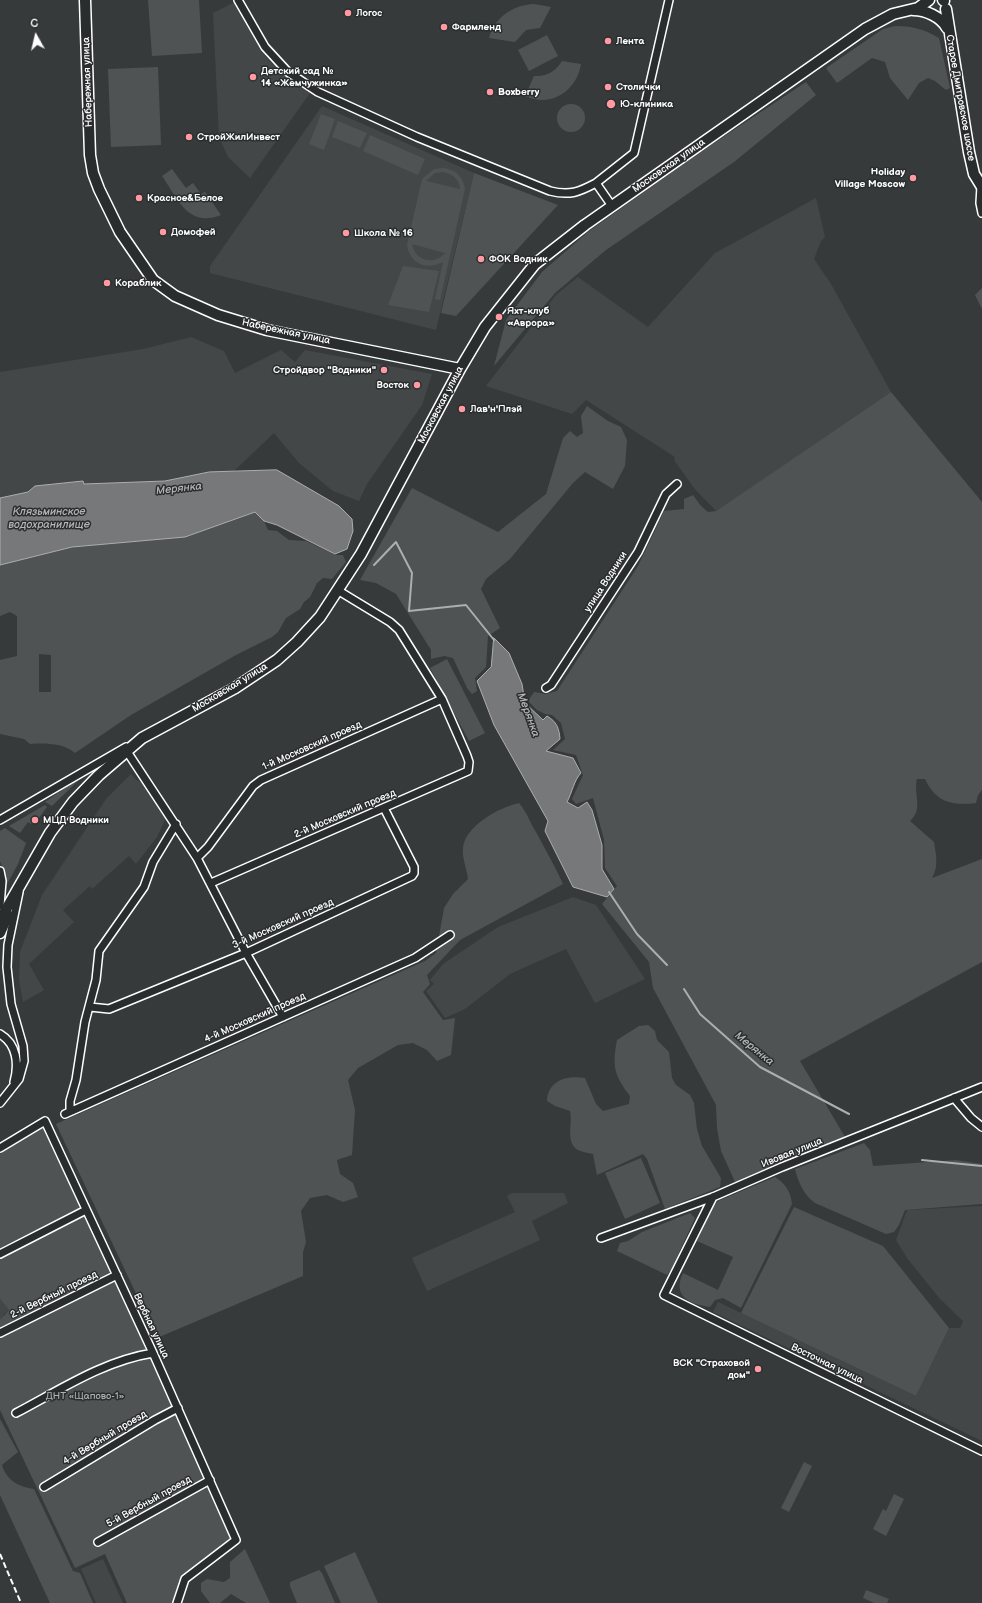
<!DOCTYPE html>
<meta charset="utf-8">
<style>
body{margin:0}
#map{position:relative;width:982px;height:1603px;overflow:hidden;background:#373a3b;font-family:"Balsamiq Sans",sans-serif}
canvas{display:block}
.north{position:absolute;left:16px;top:16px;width:40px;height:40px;-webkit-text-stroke:3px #2a2d2e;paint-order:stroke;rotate:352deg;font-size:11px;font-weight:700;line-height:16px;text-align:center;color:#fff}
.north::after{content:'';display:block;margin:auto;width:14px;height:18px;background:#fff;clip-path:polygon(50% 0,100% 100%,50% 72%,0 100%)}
</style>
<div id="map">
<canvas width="982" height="1603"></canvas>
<div class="north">С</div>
</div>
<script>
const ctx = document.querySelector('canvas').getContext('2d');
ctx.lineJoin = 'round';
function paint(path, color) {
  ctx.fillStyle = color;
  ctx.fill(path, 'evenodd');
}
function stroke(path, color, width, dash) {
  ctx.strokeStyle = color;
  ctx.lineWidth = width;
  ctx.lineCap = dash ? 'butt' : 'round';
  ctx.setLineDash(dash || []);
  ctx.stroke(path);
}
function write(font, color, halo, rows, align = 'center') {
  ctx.font = font + ' "Balsamiq Sans",sans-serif';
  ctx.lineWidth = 3;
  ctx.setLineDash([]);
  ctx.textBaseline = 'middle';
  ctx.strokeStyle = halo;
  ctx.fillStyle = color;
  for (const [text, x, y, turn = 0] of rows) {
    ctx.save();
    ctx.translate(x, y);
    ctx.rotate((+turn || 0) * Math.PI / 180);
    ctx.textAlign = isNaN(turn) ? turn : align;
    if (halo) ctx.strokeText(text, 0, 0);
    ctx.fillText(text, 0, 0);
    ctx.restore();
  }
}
paint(new Path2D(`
 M 235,2 L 260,49 L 269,61 L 310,93 L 250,178 L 228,157 L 219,137 L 213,13 Z
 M 322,106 L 474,173 L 436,330 L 210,273 L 210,266 Z
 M 816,198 L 825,237 L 821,241 L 814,259 L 831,284 L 891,392 L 716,511 L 694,488 L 674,460 L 675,457 L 586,400 L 572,414 L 486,386 L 556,295 L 578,277 L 648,327 L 715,253 Z
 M 191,337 L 224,351 L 235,373 L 281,350 L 295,362 L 305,350 L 432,374 L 422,405 L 367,484 L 359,501 L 333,491 L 299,463 L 274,433 L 234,471 L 209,472 L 165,481 L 83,484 L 83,481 L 0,498 L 0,372 L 143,349 Z
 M 131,774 L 135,779 L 144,784 L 166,818 L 157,837 L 136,864 L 129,856 L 92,889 L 90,886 L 63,910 L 74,922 L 29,964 L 44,990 L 23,1002 L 19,980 L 20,952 L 42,895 L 106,799 Z
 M 573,897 L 596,905 L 645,979 L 595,1003 L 566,949 L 510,974 L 465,1009 L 445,1018 L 426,991 L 434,984 L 430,980 L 443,964 L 498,927 Z
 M 512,1193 L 564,1193 L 568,1203 L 532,1221 L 540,1240 L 427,1291 L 412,1258 L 515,1212 L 507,1196 Z
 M 982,1206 L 982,1441 L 713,1312 L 718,1302 L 916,1396 L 949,1328 L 960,1328 L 963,1321 L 940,1299 L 907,1258 L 896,1240 L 907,1210 Z
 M 0,1299 L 9,1310 L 3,1315 L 7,1320 L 0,1326 Z
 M 103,1559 L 123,1603 L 96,1603 L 81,1569 Z`), '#444748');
paint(new Path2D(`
 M 148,0 L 199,0 L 202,53 L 152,56 Z
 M 534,4 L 551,7 L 540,28 L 526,30 L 515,42 L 489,38 C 495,17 513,5 534,4 Z
 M 895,26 C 912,26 924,29 939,38 L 950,88 L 946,90 L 935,81 L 928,78 L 919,83 L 908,100 L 890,78 L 885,62 L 872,58 L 837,83 L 826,68 L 883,29 Z
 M 547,35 L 558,56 L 529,71 L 518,50 Z
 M 562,61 L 581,64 C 577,91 551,108 525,96 L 534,76 C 547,77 556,71 562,61 Z
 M 158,67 L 161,145 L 111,147 L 108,69 Z
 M 806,82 L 816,95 L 734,162 L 606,250 L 555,293 L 494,366 L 506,320 L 542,272 L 589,231 L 702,151 Z
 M557 118a14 14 0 1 1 28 0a14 14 0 1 1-28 0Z
 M 321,114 L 335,119 L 324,150 L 309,144 Z
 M 338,121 L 367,133 L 360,148 L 332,137 Z
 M 370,135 L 425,159 L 418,175 L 363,151 Z
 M 444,168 C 456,170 463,177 465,189 L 440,300 L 435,299 L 443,262 C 427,270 410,265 407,245 L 422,179 L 434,169 ZM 443,172 C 453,174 459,179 460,189 L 426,181 L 435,173 ZM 412,244 L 445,253 C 434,266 415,261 412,244 Z
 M 172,169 L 186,188 L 193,183 L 201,194 L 205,192 L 221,215 C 188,228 178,199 162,176 Z
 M 474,173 L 558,205 L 456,316 L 441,313 Z
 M 403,266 L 439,271 L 429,312 L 388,305 Z
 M 982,288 L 982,309 L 975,295 Z
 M 891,392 L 982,502 L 982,790 L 978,795 L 976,803 C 951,806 936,802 925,779 L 917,779 C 913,794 924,809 910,821 L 934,842 C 936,855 939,866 932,878 L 982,859 L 982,962 L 800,1061 L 845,1137 L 736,1184 L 721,1151 L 717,1128 L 716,1105 L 653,988 L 649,962 L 602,904 L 617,886 L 605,868 L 604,840 L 593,798 L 576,804 L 572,799 L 583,775 L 576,755 L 553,750 L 565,739 L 561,723 L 552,715 L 545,714 L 537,710 L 528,701 L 534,692 L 546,694 L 557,691 L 638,566 L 664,511 L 684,509 L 684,499 L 693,495 L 701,506 L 708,512 L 716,511 Z
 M 587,406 L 608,421 L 621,427 L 627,440 L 625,466 L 613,489 L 585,472 L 573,483 L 510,559 L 486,579 L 481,589 L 500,628 L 488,636 L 486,667 L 475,678 L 477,691 L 472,694 L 467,688 L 453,658 L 444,656 L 431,659 L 431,650 L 396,594 L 376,583 L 360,580 L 412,488 L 498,532 L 546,494 L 563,438 L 570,431 L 577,437 L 583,433 L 581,416 Z
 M 255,512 L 264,521 L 268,530 L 277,531 L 289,540 L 306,541 L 336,555 L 343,555 L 346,562 L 332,579 L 323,578 L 317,583 L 310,597 L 304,602 L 300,609 L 286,618 L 278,632 L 272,637 L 236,655 L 131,715 L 75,753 C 63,743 45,743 30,744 L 24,739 L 0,734 L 0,660 L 17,656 L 17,616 L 10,612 L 0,616 L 0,565 L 72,547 L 185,537 ZM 39,654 L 51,655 L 51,692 L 39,692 Z
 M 447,659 L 485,733 L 469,741 L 430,668 Z
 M 84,775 L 52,806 L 45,802 L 83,775 Z
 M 519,803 C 528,814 529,821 536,832 C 545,849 555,866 563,884 L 460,940 L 427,975 L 430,984 L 423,992 L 443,1020 L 455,1018 L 451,1055 L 437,1061 L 427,1050 L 413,1043 L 398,1045 L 358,1068 L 348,1080 L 355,1110 L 352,1155 L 337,1160 L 340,1174 L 353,1183 L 358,1197 L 343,1202 L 327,1195 L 310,1198 L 301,1211 L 306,1242 L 303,1252 L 303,1276 L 157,1338 L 56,1124 L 425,961 L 436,953 L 444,908 L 453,894 L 468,879 C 467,870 462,858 463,849 C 464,826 500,807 519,803 Z
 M 45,805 L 47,807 L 39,818 L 36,817 L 31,824 L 28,822 L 20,833 L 9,826 Z
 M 5,828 L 26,843 L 18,864 L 6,886 L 5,874 L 0,861 L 0,831 Z
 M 648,1025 L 655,1031 L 657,1040 L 669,1052 L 672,1078 L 676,1085 L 690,1095 L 694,1103 L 697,1129 L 702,1146 L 721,1178 L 720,1187 L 665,1209 L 647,1159 L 643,1154 L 597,1175 L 593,1154 C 588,1153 582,1152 578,1150 C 565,1143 573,1122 570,1111 L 555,1106 L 547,1101 C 548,1080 567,1075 585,1078 L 596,1104 L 603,1111 L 629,1104 L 630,1096 C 614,1075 612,1066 617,1040 L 639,1026 Z
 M 48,1124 L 89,1209 L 239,1534 L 186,1583 L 179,1603 L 127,1603 L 105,1554 L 75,1568 L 0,1410 L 0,1320 L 9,1310 L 0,1299 L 0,1154 Z
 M 864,1143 L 870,1150 L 873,1166 L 956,1160 L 982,1164 L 982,1204 L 905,1210 L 899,1225 L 894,1232 L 886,1234 L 815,1203 C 804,1195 798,1182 795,1169 Z
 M 641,1158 L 660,1203 L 625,1219 L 605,1173 Z
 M 775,1177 C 785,1183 791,1192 792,1204 L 741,1308 L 723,1298 L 715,1300 L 710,1307 C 689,1304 672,1296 683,1273 L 718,1290 L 733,1257 L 697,1241 L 713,1207 L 718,1201 Z
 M 794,1207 L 883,1246 L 949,1328 L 916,1396 L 741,1313 Z
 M 690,1213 L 695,1218 L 671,1270 L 667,1275 L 617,1251 L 620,1243 L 628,1241 L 642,1232 Z
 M 0,1419 L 18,1452 L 2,1465 C 6,1480 19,1487 34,1489 L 73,1571 L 80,1573 L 93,1603 L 50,1603 L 0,1495 Z
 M 804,1462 L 812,1466 L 789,1512 L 781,1508 Z
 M 894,1494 L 904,1499 L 886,1536 L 873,1529 L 883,1509 L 886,1511 Z
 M 245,1549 L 270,1603 L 246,1603 L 231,1594 L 220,1603 L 210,1603 L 201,1591 L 201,1583 L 207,1579 L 224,1582 L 230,1578 L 230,1562 Z
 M 355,1552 L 378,1603 L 341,1603 L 324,1566 Z
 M 319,1570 L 322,1573 L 335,1603 L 297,1603 L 290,1586 L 290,1582 Z
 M 866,1590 L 889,1599 L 887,1603 L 874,1603 L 863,1598 Z`), '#505354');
const water = new Path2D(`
 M 277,470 L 339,506 L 352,519 L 353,531 L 347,549 L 335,554 L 277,525 L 264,521 L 255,512 L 185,537 L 72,547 L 0,565 L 0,498 L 28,492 L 35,486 L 83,481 L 84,484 L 165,481 L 209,472 Z
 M 494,638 L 509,653 L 522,684 L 525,703 L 543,720 L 547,716 C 557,722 559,728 560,739 L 546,751 L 573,758 L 581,773 C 574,780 572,793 567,802 L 578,808 L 587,802 L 592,810 L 602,845 L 602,869 L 614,889 L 607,897 L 573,887 L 545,831 L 548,821 L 494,725 L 477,681 L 491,667 Z`);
paint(water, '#767879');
stroke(water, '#adaeaf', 1);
stroke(new Path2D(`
 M 374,565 L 396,542 L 412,573 L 409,611 L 466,605 L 494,640
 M 609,892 L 637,934 L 667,965
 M 684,989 L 700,1014 L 760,1067 L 849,1114
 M 922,1160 L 982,1166`), '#adaeaf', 2);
const street = new Path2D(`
 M 238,0 L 265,47 L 288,72 L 318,92 L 417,137 L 550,191 C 570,196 579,192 596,183 L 612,206
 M 596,183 L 634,153 L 669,0
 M 981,186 L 980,203 L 982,213
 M 546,688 L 551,685 L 638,552 L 666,494 L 677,484
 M 126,750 L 197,858 L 246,953 L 283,1017
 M 0,820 L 126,747
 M 197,858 L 208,847 L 253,786 L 261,780 L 442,699
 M 0,871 L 2,881 L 0,906
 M 211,883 L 468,771 L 469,762 L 467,756 L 442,699 L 399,630 L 390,622 L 339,591
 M 90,1007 L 109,1009 L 246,953 L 412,876 L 414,873 L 414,867 L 384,808
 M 0,1034 C 17,1044 19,1064 14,1082
 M 954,1098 L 971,1118 L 982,1127
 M 0,1103 L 19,1079 L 24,1061 L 23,1046 L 11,1004 L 7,967 L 8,945 L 19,892
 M 70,1111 L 70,1101 L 76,1080 L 85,1022 L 96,980 L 99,951 L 144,887 L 153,862 L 176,824
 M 65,1114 L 415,958 L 450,935
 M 0,1148 L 45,1121 L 153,1353 L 236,1540 L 185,1579 L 177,1603
 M 713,1197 L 664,1295 L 982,1451
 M 601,1238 L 713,1197 L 782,1167 L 982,1087
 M 0,1254 L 86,1210
 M 0,1333 L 117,1275
 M 16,1413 C 60,1390 103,1361 153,1353
 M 44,1487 L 155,1420 L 178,1408
 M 98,1542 L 210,1480`);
const secondary = new Path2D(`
 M 85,0 L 90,155 L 93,173 L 99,189 L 120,232 L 153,280 L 175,296 L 218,315 L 267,330 L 460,369
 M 943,0 L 944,1
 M 946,9 L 969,152 L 974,174 L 982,187
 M 913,10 C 926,10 941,17 947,28
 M 0,920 L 50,833 L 73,802 L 99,775 L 142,738 L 235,688 L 277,660 L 297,642 L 320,617 L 361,554 L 460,369 L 485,327 L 535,264 L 585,225 L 865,29 L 893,14 L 918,8 L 929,0
 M 0,933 L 8,915`);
stroke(street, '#fff', 10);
stroke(secondary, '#fff', 13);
stroke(street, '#2a2d2e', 7);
stroke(secondary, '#2a2d2e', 10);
stroke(new Path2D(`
 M 0,1554 L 21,1603`), '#fff', 2, [6, 3]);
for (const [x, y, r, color] of [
 [348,13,4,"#ff9aa2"],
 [444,27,4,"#ff9aa2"],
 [608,41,4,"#ff9aa2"],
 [253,77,4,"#ff9aa2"],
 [608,87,4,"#ff9aa2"],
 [490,92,4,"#ff9aa2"],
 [611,104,5,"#ff9aa2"],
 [189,137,4,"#ff9aa2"],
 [913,178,4,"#ff9aa2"],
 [139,198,4,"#ff9aa2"],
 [163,232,4,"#ff9aa2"],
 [346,233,4,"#ff9aa2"],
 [481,259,4,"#ff9aa2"],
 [107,283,4,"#ff9aa2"],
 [499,317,4,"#ff9aa2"],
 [384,370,4,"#ff9aa2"],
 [417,385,4,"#ff9aa2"],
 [462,409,4,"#ff9aa2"],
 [35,820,4,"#ff9aa2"],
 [758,1369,4,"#ff9aa2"]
]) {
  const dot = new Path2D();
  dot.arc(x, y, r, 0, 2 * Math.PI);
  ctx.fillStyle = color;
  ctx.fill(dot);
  stroke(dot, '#2a2d2e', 1.5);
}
write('bold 10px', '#fff', '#2a2d2e', [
 ["Логос",356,13],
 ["Фармленд",452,27],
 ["Лента",616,41],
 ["Детский сад №",261,71],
 ["14 «Жемчужинка»",261,83],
 ["Столички",616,87],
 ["Boxberry",498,92],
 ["Ю-клиника",620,104],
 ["СтройЖилИнвест",197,137],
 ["Holiday",905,172,"right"],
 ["Village Moscow",905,184,"right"],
 ["Красное&Белое",147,198],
 ["Домофей",171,232],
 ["Школа № 16",354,233],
 ["ФОК Водник",489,259],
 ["Кораблик",115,283],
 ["Яхт-клуб",507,311],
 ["«Аврора»",507,323],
 ["Стройдвор \"Водники\"",376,370,"right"],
 ["Восток",409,385,"right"],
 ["Лав'н'Плэй",470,409],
 ["МЦД Водники",43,820],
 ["ВСК \"Страховой",750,1363,"right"],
 ["дом\"",750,1375,"right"]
], 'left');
write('10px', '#fff', '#2a2d2e', [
 ["Набережная улица",88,82,-92],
 ["Старое Дмитровское шоссе",960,98,80],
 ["Московская улица",669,166,-35],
 ["Набережная улица",286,332,12],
 ["Московская улица",441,405,-62],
 ["улица Водники",606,582,-57],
 ["Московская улица",230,688,-31],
 ["1-й Московский проезд",312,746,-24],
 ["2-й Московский проезд",345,814,-23],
 ["3-й Московский проезд",283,924,-24],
 ["4-й Московский проезд",255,1018,-24],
 ["Ивовая улица",792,1153,-22],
 ["2-й Вербный проезд",54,1295,-26],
 ["Вербная улица",151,1326,65],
 ["Восточная улица",827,1364,26],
 ["4-й Вербный проезд",105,1438,-31],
 ["5-й Вербный проезд",149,1502,-29]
]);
write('10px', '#b0b2b2', '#2a2d2e', [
 ["ДНТ «Щапово-1»",85,1396]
]);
write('italic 11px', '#b4b5b5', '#2a2d2e', [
 ["Мерянка",179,489,-6],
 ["Клязьминское",49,512],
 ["водохранилище",49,525],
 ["Мерянка",528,715,70],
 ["Мерянка",754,1049,39]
]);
</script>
